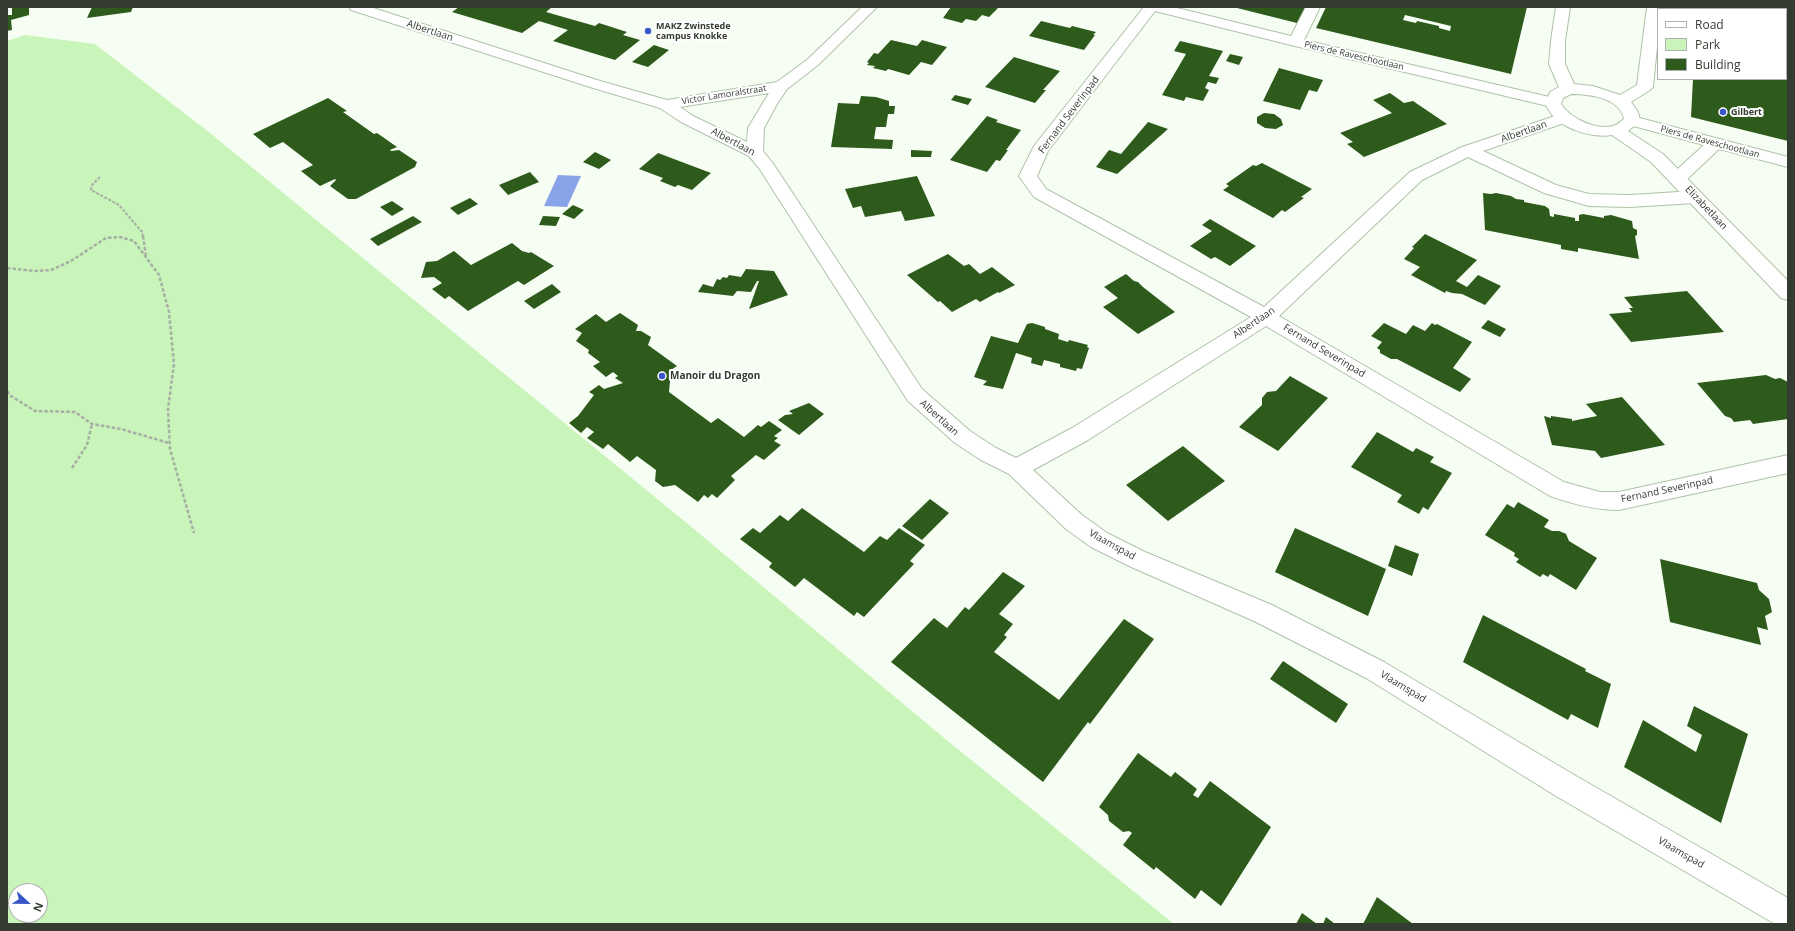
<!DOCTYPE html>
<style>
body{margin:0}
#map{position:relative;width:1795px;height:931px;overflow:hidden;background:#f6fef4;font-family:"Open Sans",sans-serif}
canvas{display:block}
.frame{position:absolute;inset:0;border:8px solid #343c32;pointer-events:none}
.legend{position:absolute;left:1657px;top:8px;width:130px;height:72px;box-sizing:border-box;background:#fff;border:1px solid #aeb1ad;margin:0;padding:5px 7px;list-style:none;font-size:12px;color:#343c32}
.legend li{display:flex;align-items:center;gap:8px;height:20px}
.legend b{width:20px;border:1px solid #aeb1ad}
.north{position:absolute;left:8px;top:883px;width:40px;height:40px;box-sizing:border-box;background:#fff;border:1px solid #aeb1ad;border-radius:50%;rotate:112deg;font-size:11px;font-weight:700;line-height:16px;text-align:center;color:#343c32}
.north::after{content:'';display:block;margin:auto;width:14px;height:18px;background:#3856c7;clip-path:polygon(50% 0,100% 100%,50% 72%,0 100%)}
</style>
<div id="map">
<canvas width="1795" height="931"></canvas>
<div class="frame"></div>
<ul class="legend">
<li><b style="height:5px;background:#fff"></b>Road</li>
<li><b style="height:11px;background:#c9f4ba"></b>Park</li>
<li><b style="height:11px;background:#2e5b1b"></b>Building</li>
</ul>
<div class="north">N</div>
</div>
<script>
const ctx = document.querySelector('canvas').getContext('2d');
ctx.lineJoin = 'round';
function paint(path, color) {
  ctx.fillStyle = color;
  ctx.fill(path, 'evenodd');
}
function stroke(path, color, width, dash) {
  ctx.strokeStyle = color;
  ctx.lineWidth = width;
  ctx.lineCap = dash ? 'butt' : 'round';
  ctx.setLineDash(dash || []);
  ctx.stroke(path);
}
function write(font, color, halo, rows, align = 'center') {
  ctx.font = font + ' "Open Sans",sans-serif';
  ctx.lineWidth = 4;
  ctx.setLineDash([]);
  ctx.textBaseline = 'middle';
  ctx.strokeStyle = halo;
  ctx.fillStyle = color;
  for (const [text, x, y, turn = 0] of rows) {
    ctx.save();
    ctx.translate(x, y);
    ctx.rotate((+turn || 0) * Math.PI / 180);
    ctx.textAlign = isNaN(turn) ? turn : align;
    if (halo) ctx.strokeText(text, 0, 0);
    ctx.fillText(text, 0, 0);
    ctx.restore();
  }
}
paint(new Path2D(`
 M 25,35 L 95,44 L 210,133 L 694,529 L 949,742 L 1174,924 L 7,924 L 7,41 ZM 16,891 L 40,891 L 40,915 L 16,915 Z`), '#c9f4ba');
paint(new Path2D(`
 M 558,175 L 581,176 L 567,207 L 544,206 Z`), '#89a3e9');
paint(new Path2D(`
 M 16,7 L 29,7 L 29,15 L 11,20 L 12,30 L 7,31 L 7,15 L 12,15 L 12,8 Z
 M 92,7 L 133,7 L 131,12 L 87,18 Z
 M 459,7 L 552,7 L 546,12 L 595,26 L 599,23 L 627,32 L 623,35 L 640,40 L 615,60 L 553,41 L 568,30 L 539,21 L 522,33 L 452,12 Z
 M 951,7 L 994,7 L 998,8 L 989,17 L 982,15 L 976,21 L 966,19 L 962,23 L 943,18 Z
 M 1233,7 L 1309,7 L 1301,24 Z
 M 1326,7 L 1407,8 L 1408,7 L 1527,7 L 1511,74 L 1316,28 ZM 1405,15 L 1451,26 L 1450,31 L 1439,28 L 1439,26 L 1417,21 L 1416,23 L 1403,20 Z
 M 1691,7 L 1730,7 L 1736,8 L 1691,9 Z
 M 1786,20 L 1788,21 L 1788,141 L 1691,117 L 1693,79 L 1786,79 Z
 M 1041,21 L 1070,28 L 1072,26 L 1096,32 L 1093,35 L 1095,35 L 1084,50 L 1029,36 Z
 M 891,40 L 917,46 L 922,40 L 947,47 L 932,65 L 921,62 L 909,75 L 888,69 L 886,71 L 873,68 L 875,66 L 867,65 L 869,63 L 867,62 L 874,53 L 878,54 Z
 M 1180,41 L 1223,51 L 1209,76 L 1219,78 L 1216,84 L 1208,82 L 1205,88 L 1209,90 L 1203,101 L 1186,97 L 1184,101 L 1162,95 L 1186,54 L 1174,51 Z
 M 654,45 L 669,50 L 648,67 L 632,62 Z
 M 1230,54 L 1243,57 L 1239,65 L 1226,61 Z
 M 1014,57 L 1060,71 L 1043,90 L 1046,90 L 1035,103 L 985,87 Z
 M 1279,68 L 1323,80 L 1317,92 L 1309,90 L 1300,110 L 1263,101 Z
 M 1390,93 L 1404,103 L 1413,101 L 1447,124 L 1364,157 L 1347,144 L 1353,142 L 1340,133 L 1392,113 L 1373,100 Z
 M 955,95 L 972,99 L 968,105 L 951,100 Z
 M 861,96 L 876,97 L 889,101 L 889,106 L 895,106 L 894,114 L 888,114 L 886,127 L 876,127 L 874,139 L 893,140 L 892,149 L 831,147 L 838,103 L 859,104 Z
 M 328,98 L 347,111 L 343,112 L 374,134 L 377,133 L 397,147 L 390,150 L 391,151 L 399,150 L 417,162 L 415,167 L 356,199 L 348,199 L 330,186 L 336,180 L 335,179 L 320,186 L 301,171 L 313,165 L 283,142 L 270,148 L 253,134 Z
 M 1264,113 L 1274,114 L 1281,119 L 1283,125 L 1276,129 L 1265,128 L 1257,123 L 1257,117 Z
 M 987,116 L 998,120 L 996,122 L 1021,130 L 1006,150 L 1008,150 L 1000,161 L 996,160 L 987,172 L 950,160 Z
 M 1148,122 L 1168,129 L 1117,174 L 1096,167 L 1109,150 L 1121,154 Z
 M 911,150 L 932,151 L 931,157 L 911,157 Z
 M 595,152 L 611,160 L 599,169 L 583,162 Z
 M 658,153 L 711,173 L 692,190 L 678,185 L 675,187 L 660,181 L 663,178 L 639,169 Z
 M 1262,163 L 1312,189 L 1301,197 L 1304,198 L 1285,212 L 1282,210 L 1273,218 L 1223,190 L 1229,186 L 1226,184 L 1253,165 L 1256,166 Z
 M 530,172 L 539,182 L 508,195 L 499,185 Z
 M 917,176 L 935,216 L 905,221 L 901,211 L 865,217 L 861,206 L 853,208 L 845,189 Z
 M 1483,193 L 1491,194 L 1496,193 L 1511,196 L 1516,199 L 1524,200 L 1524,202 L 1545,206 L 1549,209 L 1550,216 L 1554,217 L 1554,214 L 1575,218 L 1575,221 L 1579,221 L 1579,215 L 1583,214 L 1604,218 L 1604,216 L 1611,215 L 1632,221 L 1633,228 L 1637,230 L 1637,235 L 1635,236 L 1639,259 L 1578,248 L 1578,252 L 1561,249 L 1561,245 L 1485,230 Z
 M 470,198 L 478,204 L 458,215 L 450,208 Z
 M 392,201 L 404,209 L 392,216 L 380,207 Z
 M 573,205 L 584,210 L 574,219 L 562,214 Z
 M 413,216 L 422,222 L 378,246 L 370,239 Z
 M 543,216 L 560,217 L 556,226 L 539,225 Z
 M 1210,219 L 1256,246 L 1230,266 L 1215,257 L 1211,259 L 1190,246 L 1212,231 L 1202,225 Z
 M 1425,234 L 1477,260 L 1456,281 L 1467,287 L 1478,275 L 1501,286 L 1485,305 L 1462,294 L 1452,293 L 1446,291 L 1445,293 L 1411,275 L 1420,267 L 1404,259 L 1414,248 L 1412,247 Z
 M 512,243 L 522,251 L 529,253 L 531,252 L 554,266 L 524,285 L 518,281 L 468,311 L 449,296 L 445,299 L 432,289 L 442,283 L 434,277 L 421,278 L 426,262 L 437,261 L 454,251 L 471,265 Z
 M 948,254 L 964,266 L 969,264 L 980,274 L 992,267 L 1015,285 L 999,293 L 998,292 L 980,302 L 976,299 L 952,312 L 940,301 L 938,302 L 907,275 Z
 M 746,269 L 774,271 L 788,295 L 749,309 L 759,281 L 757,281 L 751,292 L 737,291 L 733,296 L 698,292 L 703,284 L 713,287 L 717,279 L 720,280 L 723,277 L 727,278 L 729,275 L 741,277 Z
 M 1126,274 L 1134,281 L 1138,282 L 1143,287 L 1175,312 L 1138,334 L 1103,307 L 1118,298 L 1104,287 Z
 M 552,284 L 561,292 L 534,309 L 524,301 Z
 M 1687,291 L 1724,332 L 1631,342 L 1609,314 L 1632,312 L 1629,308 L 1633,308 L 1624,297 Z
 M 620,313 L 638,325 L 636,331 L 641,331 L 651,337 L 648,345 L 677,366 L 671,370 L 669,392 L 711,423 L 718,418 L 744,437 L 758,425 L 761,427 L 769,421 L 782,430 L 774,436 L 778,438 L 774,441 L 781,445 L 764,460 L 756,455 L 731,476 L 735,480 L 717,498 L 712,494 L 708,498 L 704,495 L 698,502 L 675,485 L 663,487 L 655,481 L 656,470 L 637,456 L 630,462 L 608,444 L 603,449 L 587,438 L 594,432 L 587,427 L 581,433 L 569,423 L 578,416 L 594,395 L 589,392 L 599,385 L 604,389 L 623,383 L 615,378 L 618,376 L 613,372 L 606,377 L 593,366 L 600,362 L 588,353 L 589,350 L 576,341 L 582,333 L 575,329 L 596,314 L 606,322 Z
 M 1488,320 L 1506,329 L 1500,337 L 1481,328 Z
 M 1032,323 L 1045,327 L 1045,329 L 1059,334 L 1058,339 L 1068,342 L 1069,340 L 1088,345 L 1087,347 L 1089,348 L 1082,369 L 1077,368 L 1076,371 L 1060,367 L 1060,364 L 1044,360 L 1042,366 L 1031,363 L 1032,358 L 1016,353 L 1003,389 L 983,385 L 987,381 L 974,377 L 991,336 L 1018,343 L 1027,324 Z
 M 1384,323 L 1406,334 L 1413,325 L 1425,331 L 1432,323 L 1435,325 L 1437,324 L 1472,342 L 1453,368 L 1471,379 L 1460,392 L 1397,359 L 1391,359 L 1380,353 L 1380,350 L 1377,348 L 1382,342 L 1371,336 Z
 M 1766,375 L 1775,379 L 1780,378 L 1788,382 L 1788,419 L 1753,424 L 1750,420 L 1734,422 L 1731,418 L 1725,416 L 1697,383 Z
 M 1290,376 L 1328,398 L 1278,451 L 1239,427 L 1262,405 L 1262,398 L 1267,392 L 1276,391 Z
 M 1622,397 L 1665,445 L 1601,458 L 1595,451 L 1552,445 L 1544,416 L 1551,418 L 1551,416 L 1572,419 L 1572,421 L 1597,416 L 1586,404 Z
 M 809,403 L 824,414 L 799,435 L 778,420 L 785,415 L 793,414 L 789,411 Z
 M 1377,432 L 1413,452 L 1416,448 L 1434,457 L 1430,462 L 1452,473 L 1428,510 L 1423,507 L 1419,514 L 1397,502 L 1402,495 L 1351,467 Z
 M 1183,446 L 1225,481 L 1168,521 L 1126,485 Z
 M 930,499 L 949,513 L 922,540 L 902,526 Z
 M 1518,502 L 1549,520 L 1544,527 L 1552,531 L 1559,531 L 1564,533 L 1566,534 L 1569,541 L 1597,558 L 1576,590 L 1550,574 L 1548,577 L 1543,574 L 1540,577 L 1516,562 L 1519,559 L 1514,556 L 1515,553 L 1485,535 L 1507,504 L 1514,508 Z
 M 802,508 L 864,552 L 880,536 L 887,540 L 899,528 L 925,545 L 910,561 L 914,564 L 864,617 L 857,612 L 854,616 L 804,578 L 795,587 L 769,567 L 772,563 L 740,539 L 753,528 L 760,533 L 780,515 L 788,521 Z
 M 1295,528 L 1386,569 L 1368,616 L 1275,572 Z
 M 1395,545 L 1419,554 L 1412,576 L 1388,566 Z
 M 1660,559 L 1757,583 L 1759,590 L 1769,599 L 1772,612 L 1765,616 L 1768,630 L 1757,627 L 1761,645 L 1670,622 Z
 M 1003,572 L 1025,586 L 999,614 L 1013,624 L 1004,635 L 1007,637 L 994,652 L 1059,700 L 1124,619 L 1154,639 L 1090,724 L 1088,722 L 1043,782 L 891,662 L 934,618 L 947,628 L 965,607 L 969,610 Z
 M 1483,615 L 1586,669 L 1585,671 L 1611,684 L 1598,728 L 1571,714 L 1568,720 L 1463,662 Z
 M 1283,661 L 1348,704 L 1336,723 L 1270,679 Z
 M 1694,706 L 1748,734 L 1721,823 L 1624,767 L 1643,720 L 1696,752 L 1702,735 L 1687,726 Z
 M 1138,753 L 1171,777 L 1175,772 L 1197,789 L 1193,795 L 1198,798 L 1210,781 L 1271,827 L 1221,906 L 1201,890 L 1195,899 L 1156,867 L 1154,870 L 1123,845 L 1132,833 L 1129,831 L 1123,832 L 1109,821 L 1108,815 L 1099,807 Z
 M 1377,897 L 1413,924 L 1363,924 Z
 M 1302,913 L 1317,924 L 1296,924 Z
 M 1326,917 L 1335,924 L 1323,924 Z`), '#2e5b1b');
const street = new Path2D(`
 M 349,7 L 370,7 L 600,81 L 667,100 L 777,82 L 808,59 L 862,7 L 877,7 L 818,65 L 787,89 L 777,104 L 764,128 L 763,151 L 774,165 L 922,389 L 970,431 L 996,448 L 1016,458 L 1072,428 L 1251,317 L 1034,197 L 1019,176 L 1034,146 L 1144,7 L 1173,7 L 1291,36 L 1306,7 L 1320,7 L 1304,40 L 1558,99 L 1560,102 L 1558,105 L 1552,107 L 1295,46 L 1155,11 L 1048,151 L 1037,176 L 1046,189 L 1264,307 L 1410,172 L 1462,147 L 1564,113 L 1570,115 L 1572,118 L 1570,121 L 1483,151 L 1556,185 L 1589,194 L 1630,195 L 1695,191 L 1701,193 L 1704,197 L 1701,201 L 1695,203 L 1630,207 L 1589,206 L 1544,193 L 1468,157 L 1422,180 L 1279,316 L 1564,482 L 1600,492 L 1619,492 L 1788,455 L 1788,473 L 1619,510 C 1595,510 1573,504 1550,496 L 1266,326 L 1088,440 L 1033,470 L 1082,515 L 1107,533 L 1145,552 L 1272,605 L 1384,662 L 1576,776 L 1788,898 L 1788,924 L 1775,924 L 1556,796 L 1366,678 L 1254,621 L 1129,566 L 1091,547 L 1066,529 L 1009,474 L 981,460 L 955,443 L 908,401 L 759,168 L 749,156 L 681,122 L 660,108 L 590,87 L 351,10 ZM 769,93 L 748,128 L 747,142 L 693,116 L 680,107 Z
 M 1632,116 L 1788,157 L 1788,167 L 1719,149 L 1683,183 L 1677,184 L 1671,183 L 1668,179 L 1671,175 L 1704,145 L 1626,124 L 1624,121 L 1626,118 Z`);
const secondary = new Path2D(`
 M 1556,7 L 1570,7 L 1565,41 L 1565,64 L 1574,84 L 1593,86 L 1620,95 L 1637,85 L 1647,7 L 1661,7 L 1661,9 L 1658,9 L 1658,37 L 1653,87 L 1650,90 L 1631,102 L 1638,112 L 1640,121 L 1628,131 L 1663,154 L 1788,281 L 1788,300 L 1781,298 L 1651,162 L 1612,135 C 1594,138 1568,131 1554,117 C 1551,114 1548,109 1545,104 L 1550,92 L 1559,87 L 1549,64 L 1551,41 ZM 1571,94 C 1590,94 1620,98 1624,119 C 1621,121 1618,124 1616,125 C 1598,132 1571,119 1561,104 L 1563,98 Z`);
stroke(street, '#afc2a8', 2);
stroke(secondary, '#afc2a8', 2);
stroke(new Path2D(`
 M 100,177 L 92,185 L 91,190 L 119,205 L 142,232 L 143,237`), '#a7afa5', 2, [3, 1.5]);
stroke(new Path2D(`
 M 143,236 L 146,256
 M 7,268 L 35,271 L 51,270 L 71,261 L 106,238 L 120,237 L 134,241 L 159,275 L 169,312 L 174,364 L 168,409 L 170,449 L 194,533
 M 7,391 L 11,396 L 35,411 L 75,412 L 92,424 L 121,429 L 169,443
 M 72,468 L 87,445 L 92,424`), '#a7afa5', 2.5, [3.5, 2]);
paint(street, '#fff');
paint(secondary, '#fff');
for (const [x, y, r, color] of [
 [648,31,4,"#3856c7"],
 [1723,112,4,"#3856c7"],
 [662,376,4,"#3856c7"]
]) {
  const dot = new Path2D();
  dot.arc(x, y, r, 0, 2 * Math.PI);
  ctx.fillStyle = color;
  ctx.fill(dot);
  stroke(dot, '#fff', 1.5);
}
write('bold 9px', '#343c32', '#fff', [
 ["MAKZ Zwinstede",656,26],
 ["campus Knokke",656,36],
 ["Gilbert",1731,112]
], 'left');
write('9px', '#343c32', '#fff', [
 ["Piers de Raveschootlaan",1354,56,13],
 ["Victor Lamoralstraat",724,95,-9],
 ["Piers de Raveschootlaan",1710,142,15]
]);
write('10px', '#343c32', '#fff', [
 ["Albertlaan",430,31,18],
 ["Fernand Severinpad",1069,115,-53],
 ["Albertlaan",1524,132,-19],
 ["Albertlaan",733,142,28],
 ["Elizabetlaan",1706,208,46],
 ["Albertlaan",1254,323,-34],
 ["Fernand Severinpad",1324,351,31],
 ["Albertlaan",939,418,42],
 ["Fernand Severinpad",1667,490,-12],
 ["Vlaamspad",1112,545,29],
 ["Vlaamspad",1403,687,31],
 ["Vlaamspad",1681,853,30]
]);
write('bold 10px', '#343c32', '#fff', [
 ["Manoir du Dragon",670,376]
], 'left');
</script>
